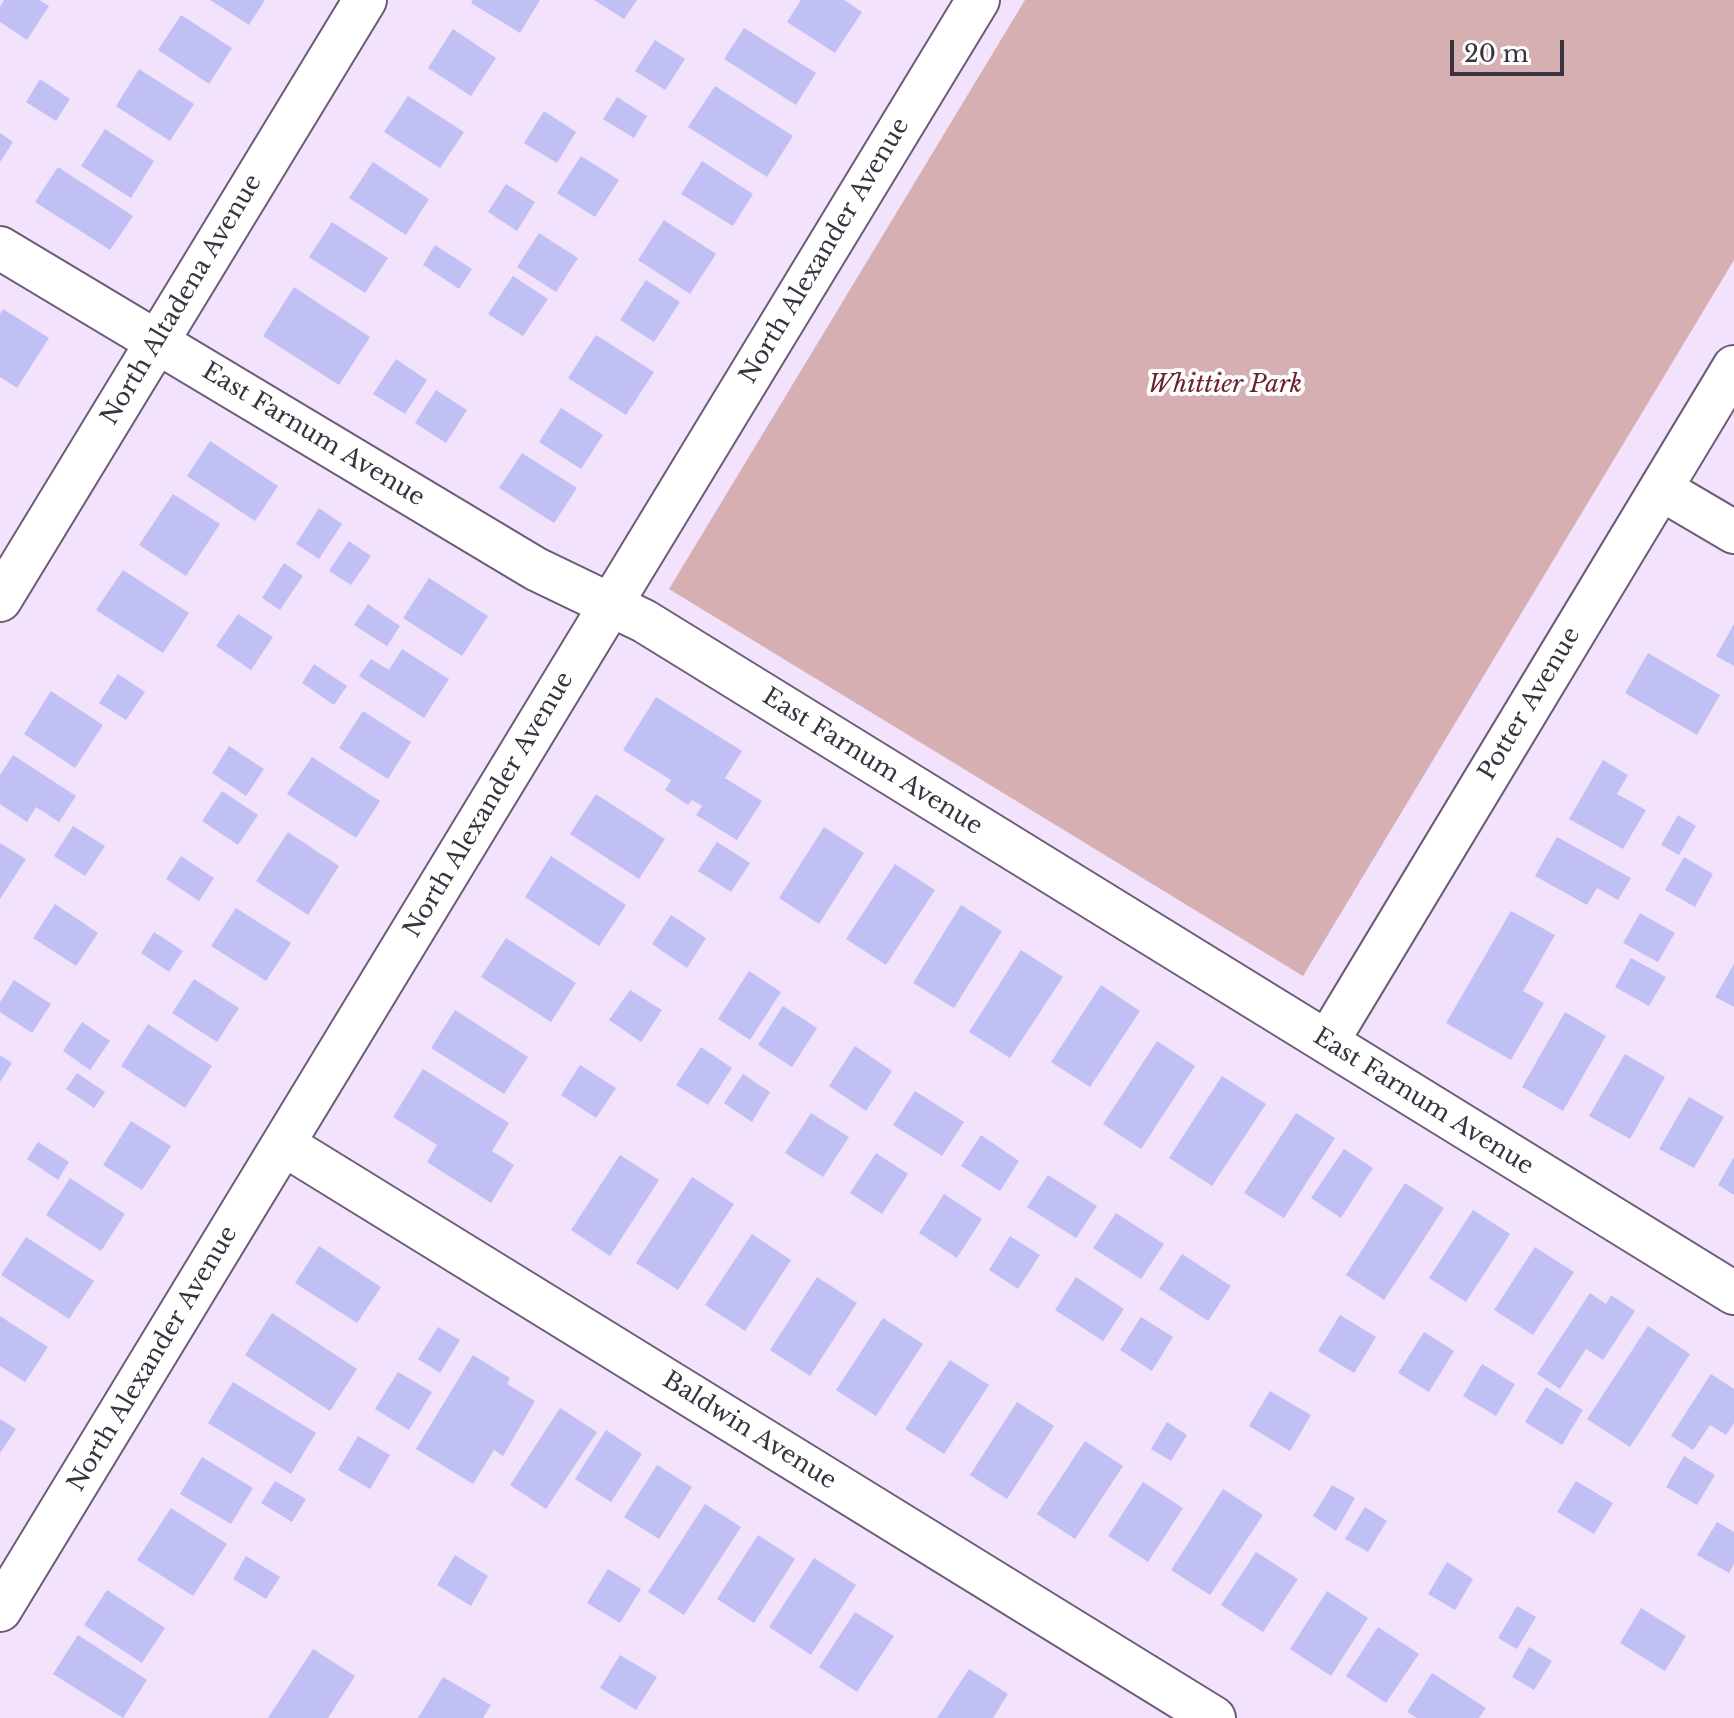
<!DOCTYPE html>
<style>
body{margin:0}
#map{position:relative;width:1734px;height:1718px;overflow:hidden;background:#f2e2fb;font-family:"Libre Baskerville",serif}
canvas{display:block}
.scale{position:absolute;left:1450px;top:40px;width:114px;height:36px;box-sizing:border-box;border:4px solid #3a323e;border-top:0;padding-left:10px;font-size:24px;line-height:28px;white-space:nowrap;color:#3a323e;-webkit-text-stroke:6px #fff;paint-order:stroke}
</style>
<div id="map">
<canvas width="1734" height="1718"></canvas>
<div class="scale">20 m</div>
</div>
<script>
const ctx = document.querySelector('canvas').getContext('2d');
ctx.lineJoin = 'round';
function paint(path, color) {
  ctx.fillStyle = color;
  ctx.fill(path, 'evenodd');
}
function stroke(path, color, width, dash) {
  ctx.strokeStyle = color;
  ctx.lineWidth = width;
  ctx.lineCap = dash ? 'butt' : 'round';
  ctx.setLineDash(dash || []);
  ctx.stroke(path);
}
function write(font, color, halo, rows, align = 'center') {
  ctx.font = font + ' "Libre Baskerville",serif';
  ctx.lineWidth = 8;
  ctx.setLineDash([]);
  ctx.textBaseline = 'middle';
  ctx.strokeStyle = halo;
  ctx.fillStyle = color;
  for (const [text, x, y, turn = 0] of rows) {
    ctx.save();
    ctx.translate(x, y);
    ctx.rotate((+turn || 0) * Math.PI / 180);
    ctx.textAlign = isNaN(turn) ? turn : align;
    if (halo) ctx.strokeText(text, 0, 0);
    ctx.fillText(text, 0, 0);
    ctx.restore();
  }
}
paint(new Path2D(`
 M 1025,0 L 1734,0 L 1734,260 L 1303,976 L 669,589 Z`), '#d6afb3');
paint(new Path2D(`
 M 4,0 L 39,0 L 49,6 L 27,40 L 0,22 L 0,7 Z
 M 210,0 L 265,0 L 249,25 Z
 M 473,0 L 540,0 L 520,33 L 471,3 Z
 M 594,0 L 637,0 L 624,19 Z
 M 801,0 L 844,0 L 862,12 L 835,53 L 787,22 Z
 M 181,15 L 232,48 L 209,84 L 158,50 Z
 M 744,28 L 816,73 L 796,105 L 724,59 Z
 M 453,29 L 496,58 L 471,96 L 428,68 Z
 M 655,40 L 685,59 L 665,90 L 635,71 Z
 M 139,69 L 194,104 L 170,141 L 116,106 Z
 M 40,79 L 70,99 L 56,121 L 26,102 Z
 M 715,86 L 793,136 L 767,177 L 688,127 Z
 M 408,96 L 464,132 L 440,168 L 384,132 Z
 M 617,97 L 647,116 L 634,138 L 603,119 Z
 M 544,111 L 576,132 L 557,163 L 524,143 Z
 M 105,129 L 154,161 L 131,198 L 81,166 Z
 M 0,133 L 13,142 L 0,162 Z
 M 581,156 L 619,180 L 595,217 L 557,193 Z
 M 702,161 L 753,194 L 733,226 L 681,194 Z
 M 373,162 L 429,199 L 406,235 L 349,198 Z
 M 58,167 L 133,216 L 110,250 L 35,202 Z
 M 506,184 L 535,202 L 517,231 L 488,212 Z
 M 664,220 L 716,254 L 690,294 L 638,260 Z
 M 332,222 L 388,258 L 365,293 L 309,257 Z
 M 539,233 L 578,258 L 556,292 L 517,267 Z
 M 435,245 L 472,269 L 459,289 L 423,265 Z
 M 513,276 L 548,299 L 523,336 L 488,314 Z
 M 646,280 L 680,302 L 654,342 L 620,320 Z
 M 294,287 L 370,337 L 339,385 L 263,336 Z
 M 3,309 L 49,338 L 17,388 L 0,377 L 0,314 Z
 M 596,335 L 654,372 L 626,415 L 568,378 Z
 M 396,359 L 427,380 L 405,414 L 373,394 Z
 M 436,390 L 467,410 L 446,443 L 415,423 Z
 M 561,408 L 603,435 L 581,469 L 539,442 Z
 M 210,441 L 278,486 L 255,521 L 187,476 Z
 M 522,453 L 577,488 L 554,523 L 499,488 Z
 M 173,494 L 220,524 L 186,576 L 139,545 Z
 M 319,508 L 342,524 L 319,559 L 296,544 Z
 M 349,541 L 371,556 L 351,585 L 329,571 Z
 M 284,563 L 303,576 L 280,610 L 262,598 Z
 M 123,570 L 189,613 L 163,653 L 96,610 Z
 M 429,578 L 488,616 L 462,656 L 403,618 Z
 M 368,604 L 400,626 L 387,646 L 354,625 Z
 M 238,614 L 273,637 L 251,670 L 216,646 Z
 M 1734,624 L 1734,666 L 1716,656 Z
 M 402,649 L 449,679 L 424,718 L 359,676 L 371,659 L 389,670 Z
 M 1648,653 L 1720,695 L 1697,735 L 1625,693 Z
 M 314,664 L 347,686 L 334,705 L 302,683 Z
 M 118,674 L 145,692 L 126,720 L 99,703 Z
 M 51,691 L 103,725 L 75,768 L 24,734 Z
 M 656,697 L 742,751 L 725,778 L 762,801 L 737,840 L 696,815 L 702,806 L 692,800 L 688,805 L 665,790 L 671,780 L 623,750 Z
 M 363,711 L 411,742 L 388,779 L 339,748 Z
 M 229,746 L 264,769 L 246,796 L 212,773 Z
 M 13,755 L 76,796 L 59,822 L 36,807 L 27,822 L 0,804 L 0,775 Z
 M 312,757 L 380,801 L 356,838 L 287,794 Z
 M 1603,760 L 1628,775 L 1617,794 L 1646,810 L 1623,849 L 1569,819 Z
 M 222,791 L 258,815 L 238,845 L 202,821 Z
 M 596,794 L 665,839 L 639,879 L 570,834 Z
 M 1678,815 L 1696,826 L 1679,855 L 1661,845 Z
 M 73,826 L 105,846 L 85,876 L 54,856 Z
 M 824,827 L 864,853 L 819,924 L 779,898 Z
 M 288,832 L 339,866 L 308,915 L 256,881 Z
 M 1557,837 L 1631,878 L 1618,900 L 1597,888 L 1587,905 L 1535,876 Z
 M 717,842 L 750,863 L 731,892 L 698,871 Z
 M 0,843 L 26,859 L 0,899 Z
 M 181,856 L 214,878 L 199,901 L 166,879 Z
 M 551,856 L 626,905 L 599,946 L 525,897 Z
 M 1684,857 L 1713,874 L 1695,907 L 1665,890 Z
 M 895,864 L 935,890 L 886,965 L 846,939 Z
 M 55,904 L 98,933 L 76,966 L 33,938 Z
 M 961,905 L 1002,931 L 954,1008 L 913,983 Z
 M 236,908 L 291,943 L 266,981 L 211,946 Z
 M 1511,911 L 1555,935 L 1523,991 L 1544,1003 L 1511,1060 L 1446,1023 Z
 M 1640,913 L 1675,933 L 1658,962 L 1623,943 Z
 M 671,915 L 706,938 L 687,968 L 652,944 Z
 M 154,932 L 183,951 L 169,972 L 141,953 Z
 M 506,938 L 576,983 L 551,1022 L 481,977 Z
 M 1021,950 L 1063,977 L 1010,1058 L 969,1032 Z
 M 1631,958 L 1666,977 L 1649,1006 L 1615,987 Z
 M 1734,964 L 1734,1007 L 1715,997 Z
 M 749,971 L 781,992 L 750,1040 L 718,1019 Z
 M 194,979 L 239,1008 L 217,1042 L 172,1013 Z
 M 14,980 L 51,1004 L 32,1033 L 0,1012 L 0,1002 Z
 M 1101,985 L 1140,1011 L 1090,1087 L 1051,1062 Z
 M 630,990 L 662,1010 L 641,1042 L 609,1020 Z
 M 783,1006 L 817,1028 L 792,1067 L 758,1045 Z
 M 455,1010 L 528,1057 L 504,1094 L 431,1048 Z
 M 1565,1012 L 1606,1036 L 1563,1111 L 1522,1087 Z
 M 82,1022 L 110,1041 L 90,1070 L 63,1051 Z
 M 148,1024 L 212,1066 L 185,1108 L 121,1066 Z
 M 1157,1041 L 1195,1066 L 1141,1149 L 1103,1124 Z
 M 855,1046 L 892,1071 L 866,1111 L 829,1086 Z
 M 701,1047 L 732,1068 L 708,1105 L 676,1085 Z
 M 1625,1054 L 1665,1077 L 1630,1139 L 1589,1116 Z
 M 0,1055 L 12,1063 L 0,1082 Z
 M 580,1065 L 616,1088 L 596,1118 L 561,1095 Z
 M 423,1069 L 509,1123 L 492,1151 L 514,1165 L 491,1203 L 427,1162 L 437,1145 L 393,1117 Z
 M 77,1073 L 105,1092 L 94,1108 L 66,1089 Z
 M 743,1074 L 770,1092 L 752,1122 L 724,1103 Z
 M 1222,1076 L 1266,1104 L 1212,1186 L 1169,1158 Z
 M 915,1091 L 964,1122 L 942,1156 L 893,1125 Z
 M 1689,1097 L 1724,1117 L 1694,1168 L 1659,1149 Z
 M 811,1113 L 849,1137 L 823,1177 L 785,1153 Z
 M 1296,1113 L 1335,1138 L 1284,1218 L 1244,1193 Z
 M 131,1121 L 171,1146 L 142,1190 L 103,1165 Z
 M 981,1135 L 1019,1161 L 1000,1191 L 961,1166 Z
 M 38,1142 L 69,1162 L 58,1180 L 27,1159 Z
 M 1344,1149 L 1373,1168 L 1341,1218 L 1311,1198 Z
 M 876,1153 L 908,1174 L 882,1214 L 850,1193 Z
 M 620,1155 L 659,1180 L 610,1256 L 571,1230 Z
 M 1734,1157 L 1734,1195 L 1718,1185 Z
 M 1048,1175 L 1097,1206 L 1076,1238 L 1027,1207 Z
 M 692,1177 L 734,1204 L 678,1290 L 636,1263 Z
 M 70,1178 L 125,1214 L 101,1251 L 46,1215 Z
 M 1405,1183 L 1444,1208 L 1384,1300 L 1346,1275 Z
 M 944,1194 L 982,1219 L 957,1258 L 919,1233 Z
 M 1473,1210 L 1510,1234 L 1466,1302 L 1429,1278 Z
 M 1116,1213 L 1164,1244 L 1141,1279 L 1093,1248 Z
 M 752,1234 L 791,1260 L 745,1331 L 705,1305 Z
 M 1010,1236 L 1040,1255 L 1018,1289 L 989,1270 Z
 M 26,1237 L 94,1281 L 69,1319 L 1,1275 Z
 M 319,1246 L 381,1287 L 357,1323 L 295,1283 Z
 M 1535,1247 L 1574,1272 L 1533,1335 L 1494,1310 Z
 M 1182,1254 L 1231,1286 L 1208,1321 L 1159,1289 Z
 M 817,1277 L 857,1303 L 810,1376 L 770,1350 Z
 M 1076,1277 L 1124,1309 L 1103,1341 L 1055,1310 Z
 M 1590,1293 L 1606,1304 L 1611,1295 L 1635,1311 L 1603,1360 L 1586,1349 L 1560,1389 L 1537,1374 Z
 M 272,1313 L 357,1369 L 330,1411 L 245,1355 Z
 M 1340,1315 L 1376,1337 L 1354,1373 L 1318,1351 Z
 M 0,1316 L 48,1347 L 25,1382 L 0,1366 Z
 M 1141,1317 L 1173,1337 L 1152,1371 L 1120,1350 Z
 M 883,1318 L 923,1344 L 876,1416 L 836,1390 Z
 M 1648,1326 L 1690,1354 L 1630,1447 L 1587,1419 Z
 M 438,1327 L 460,1340 L 440,1373 L 418,1359 Z
 M 1424,1332 L 1454,1351 L 1429,1392 L 1398,1373 Z
 M 473,1355 L 510,1378 L 507,1384 L 535,1401 L 503,1456 L 494,1450 L 473,1484 L 416,1449 Z
 M 950,1360 L 989,1385 L 944,1454 L 905,1429 Z
 M 1482,1364 L 1515,1384 L 1496,1416 L 1463,1396 Z
 M 398,1372 L 432,1392 L 409,1430 L 375,1409 Z
 M 1711,1374 L 1734,1389 L 1734,1423 L 1726,1435 L 1710,1425 L 1693,1450 L 1671,1436 Z
 M 233,1382 L 316,1433 L 291,1474 L 208,1423 Z
 M 1546,1387 L 1583,1410 L 1562,1445 L 1525,1422 Z
 M 1270,1391 L 1311,1415 L 1290,1451 L 1249,1426 Z
 M 1017,1402 L 1054,1426 L 1007,1499 L 970,1475 Z
 M 560,1408 L 597,1432 L 546,1509 L 510,1485 Z
 M 0,1419 L 16,1429 L 0,1453 Z
 M 1167,1422 L 1187,1435 L 1171,1461 L 1151,1449 Z
 M 606,1430 L 642,1454 L 611,1502 L 575,1479 Z
 M 358,1436 L 390,1455 L 370,1489 L 338,1470 Z
 M 1085,1441 L 1123,1466 L 1075,1539 L 1037,1514 Z
 M 1684,1456 L 1715,1475 L 1697,1505 L 1666,1487 Z
 M 202,1457 L 253,1488 L 231,1524 L 180,1494 Z
 M 657,1465 L 692,1487 L 659,1539 L 624,1517 Z
 M 275,1481 L 306,1499 L 292,1522 L 261,1503 Z
 M 1576,1481 L 1613,1503 L 1594,1534 L 1557,1512 Z
 M 1143,1482 L 1183,1508 L 1148,1562 L 1108,1536 Z
 M 1332,1485 L 1355,1498 L 1336,1531 L 1313,1516 Z
 M 1223,1489 L 1263,1515 L 1210,1595 L 1171,1570 Z
 M 705,1504 L 741,1527 L 684,1615 L 648,1592 Z
 M 1365,1507 L 1387,1521 L 1368,1552 L 1345,1539 Z
 M 171,1508 L 227,1544 L 193,1596 L 137,1560 Z
 M 1717,1522 L 1734,1532 L 1734,1564 L 1729,1573 L 1697,1555 Z
 M 758,1535 L 795,1559 L 754,1623 L 717,1599 Z
 M 1256,1552 L 1298,1579 L 1263,1632 L 1221,1605 Z
 M 455,1555 L 488,1576 L 471,1606 L 437,1585 Z
 M 246,1556 L 280,1577 L 266,1599 L 233,1579 Z
 M 814,1558 L 856,1585 L 811,1655 L 769,1627 Z
 M 1447,1562 L 1473,1579 L 1455,1610 L 1428,1594 Z
 M 608,1569 L 641,1589 L 620,1623 L 587,1603 Z
 M 107,1590 L 165,1628 L 142,1663 L 84,1625 Z
 M 1327,1591 L 1368,1618 L 1331,1676 L 1290,1649 Z
 M 1517,1606 L 1536,1617 L 1517,1649 L 1498,1638 Z
 M 1641,1608 L 1686,1636 L 1665,1671 L 1620,1643 Z
 M 855,1612 L 894,1636 L 857,1692 L 819,1667 Z
 M 1378,1627 L 1419,1654 L 1386,1703 L 1346,1676 Z
 M 78,1635 L 147,1680 L 123,1718 L 53,1674 Z
 M 1529,1647 L 1552,1661 L 1534,1690 L 1512,1677 Z
 M 313,1649 L 355,1676 L 328,1718 L 268,1718 Z
 M 620,1655 L 657,1677 L 636,1710 L 600,1688 Z
 M 969,1669 L 1008,1694 L 993,1718 L 937,1718 Z
 M 1432,1673 L 1486,1708 L 1479,1718 L 1417,1718 L 1407,1712 Z
 M 443,1677 L 491,1705 L 483,1718 L 418,1718 Z`), '#c0c0f5');
const minor = new Path2D(`
 M 0,248 L 536,569 L 644,621 L 1734,1293
 M 1661,489 L 1734,532
 M 0,600 L 365,0
 M 1327,1042 L 1734,367
 M 283,1144 L 1214,1718
 M 0,1610 L 978,0`);
stroke(minor, '#6c5b76', 46);
stroke(minor, '#fff', 42);
write('24px', '#3a323e', '#fff', [
 ["North Alexander Avenue",825,251,-59],
 ["North Altadena Avenue",182,300,-59],
 ["East Farnum Avenue",313,435,31],
 ["Potter Avenue",1530,704,-59],
 ["East Farnum Avenue",872,762,32],
 ["North Alexander Avenue",489,805,-59],
 ["East Farnum Avenue",1423,1102,32],
 ["North Alexander Avenue",153,1359,-59],
 ["Baldwin Avenue",749,1431,32]
]);
write('italic 24px', '#6b2230', '#fff', [
 ["Whittier Park",1225,385]
]);
</script>
